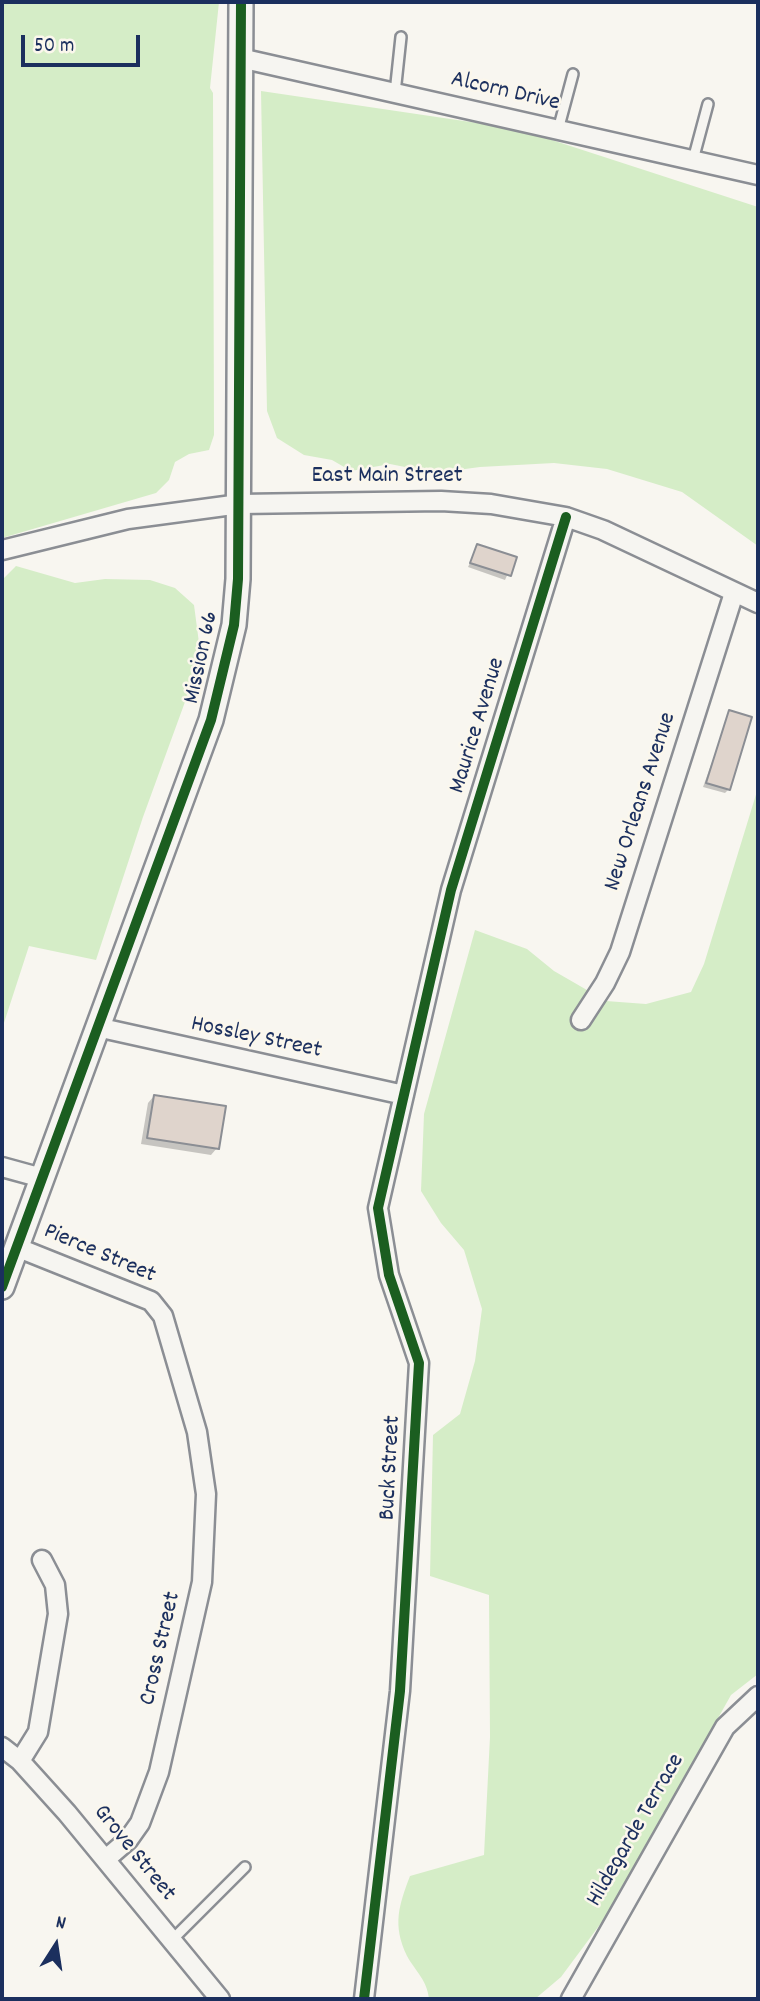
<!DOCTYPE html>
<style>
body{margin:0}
#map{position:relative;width:760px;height:2001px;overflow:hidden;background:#f8f6f0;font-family:Dekko,sans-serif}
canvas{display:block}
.frame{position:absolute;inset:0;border:4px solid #1b2f5e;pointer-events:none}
.north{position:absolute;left:21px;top:1910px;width:70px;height:70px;-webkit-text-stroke:5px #fbf7ec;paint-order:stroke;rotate:12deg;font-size:19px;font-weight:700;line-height:28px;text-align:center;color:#1b2f5e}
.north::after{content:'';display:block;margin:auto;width:24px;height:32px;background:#1b2f5e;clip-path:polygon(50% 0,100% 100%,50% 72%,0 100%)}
.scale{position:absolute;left:21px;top:35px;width:119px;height:32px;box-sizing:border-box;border:4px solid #1b2f5e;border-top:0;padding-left:9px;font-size:21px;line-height:24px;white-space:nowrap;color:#1b2f5e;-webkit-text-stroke:5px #fbf7ec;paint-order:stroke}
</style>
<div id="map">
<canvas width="760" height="2001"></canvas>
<div class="frame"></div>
<div class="north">N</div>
<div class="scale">50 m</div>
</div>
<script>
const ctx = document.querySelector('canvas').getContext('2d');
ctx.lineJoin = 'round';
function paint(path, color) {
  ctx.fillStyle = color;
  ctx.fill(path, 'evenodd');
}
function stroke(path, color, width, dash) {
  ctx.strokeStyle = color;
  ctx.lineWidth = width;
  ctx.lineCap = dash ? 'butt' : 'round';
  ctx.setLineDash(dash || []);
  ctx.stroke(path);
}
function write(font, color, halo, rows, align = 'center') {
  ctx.font = font + ' Dekko,sans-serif';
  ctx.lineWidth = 5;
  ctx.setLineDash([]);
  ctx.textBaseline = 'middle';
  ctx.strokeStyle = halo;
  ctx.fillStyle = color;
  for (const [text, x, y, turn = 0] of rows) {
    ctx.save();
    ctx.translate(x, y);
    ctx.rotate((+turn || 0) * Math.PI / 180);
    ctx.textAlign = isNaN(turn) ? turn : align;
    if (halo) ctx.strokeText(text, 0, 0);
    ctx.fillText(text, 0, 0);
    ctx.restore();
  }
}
paint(new Path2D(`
 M 2,2 L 219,2 L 210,88 L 213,93 L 214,435 L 209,450 L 189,454 L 175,462 L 169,480 L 156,493 L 2,538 Z
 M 261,91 L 518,129 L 758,207 L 758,546 L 682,492 L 607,469 L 554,463 L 480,467 L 435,473 L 390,464 L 351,471 L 332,460 L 304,455 L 277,438 L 267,411 Z
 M 16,566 L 75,583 L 105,579 L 150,580 L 175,588 L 194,605 L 201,658 L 143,817 L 96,960 L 29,946 L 2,1029 L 2,580 Z
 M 758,788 L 758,1674 L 731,1695 L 610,1911 L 561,1977 L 535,1999 L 429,1999 C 427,1980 416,1972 407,1956 C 392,1925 399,1905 410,1876 L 484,1855 L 490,1737 L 489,1595 L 430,1576 L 433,1435 L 460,1414 L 475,1361 L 482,1309 L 464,1250 L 441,1223 L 421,1191 L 424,1114 L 475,930 L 527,949 L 554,971 L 606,1001 L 646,1004 L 691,992 L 704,964 Z`), '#d5edc7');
paint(new Path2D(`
 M 478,546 L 515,558 L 505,580 L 468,567 Z
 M 730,712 L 729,789 L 725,793 L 703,787 Z
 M 154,1096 L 217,1148 L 211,1155 L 141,1144 L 148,1103 Z`), '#0003');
const building = new Path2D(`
 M 477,544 L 517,557 L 511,576 L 470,563 Z
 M 729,710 L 752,717 L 730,790 L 706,783 Z
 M 154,1095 L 226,1106 L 219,1149 L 147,1138 Z`);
paint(building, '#dfd4cc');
stroke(building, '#8b8e94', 2);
const service = new Path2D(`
 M 395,93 L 401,37
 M 558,130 L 573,74
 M 693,160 L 708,104
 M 172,1940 L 245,1867`);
const minor = new Path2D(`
 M 240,58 L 758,175
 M 2,550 L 128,519 L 240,504 L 441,501 L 491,504 L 566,517 L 603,530 L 758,603
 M 581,1020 L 605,983 L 620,952 L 734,593
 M 97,1027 L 404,1095
 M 2,1167 L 42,1178
 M 16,1247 L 151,1301 L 163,1316 L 197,1432 L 206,1494 L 202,1582 L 159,1772 L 140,1823 L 128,1840 L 106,1859
 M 2,1747 L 20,1761 L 67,1813 L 220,1999
 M 20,1761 L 38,1732 L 58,1614 L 55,1585 L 42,1560
 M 364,1999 L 400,1691 L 419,1363 L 389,1275 L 378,1208 L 451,890 L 566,517
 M 571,1999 L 725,1727 L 758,1696`);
const tertiary = new Path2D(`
 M 2,1287 L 211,720 L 234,625 L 238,579 L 241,2`);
stroke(service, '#8b8e94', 14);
stroke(minor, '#8b8e94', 23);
stroke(tertiary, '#8b8e94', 28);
stroke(service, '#f6f5f1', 9);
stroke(minor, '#f6f5f1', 18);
stroke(tertiary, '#f6f5f1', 23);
stroke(new Path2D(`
 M 2,1287 L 211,720 L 234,625 L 238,579 L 241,2
 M 364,1999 L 400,1691 L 419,1363 L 389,1275 L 378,1208 L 451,890 L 566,517`), '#1b5e20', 10);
write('24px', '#1b2f5e', '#fbf7ec', [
 ["Alcorn Drive",505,93,13],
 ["East Main Street",387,478],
 ["Mission 66",203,658,-78],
 ["Maurice Avenue",479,726,-73],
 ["New Orleans Avenue",642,802,-72],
 ["Hossley Street",256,1039,12],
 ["Pierce Street",99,1255,23],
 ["Buck Street",392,1468,-87],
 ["Cross Street",162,1649,-77],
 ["Hildegarde Terrace",637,1831,-60],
 ["Grove Street",133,1854,51]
]);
</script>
